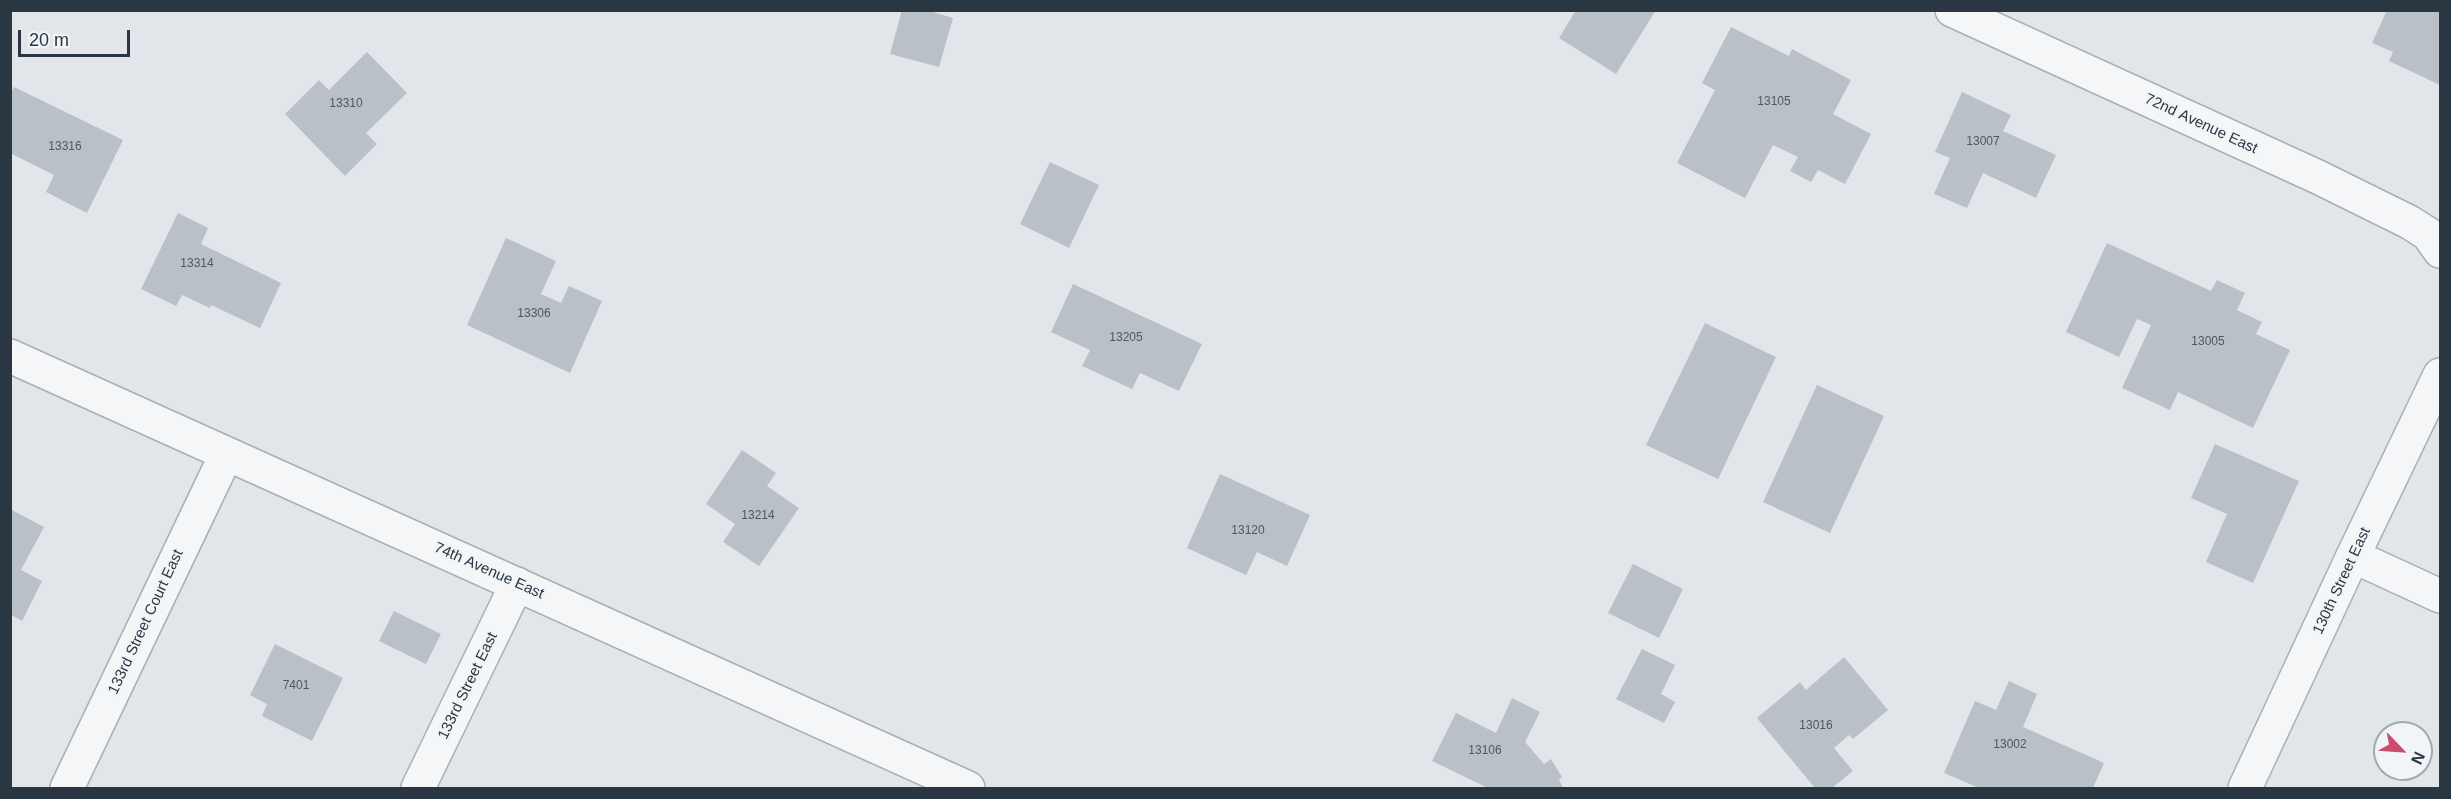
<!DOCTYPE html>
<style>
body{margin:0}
#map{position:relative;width:2451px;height:799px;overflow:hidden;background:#e2e6ea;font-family:Helvetica,sans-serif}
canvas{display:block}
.frame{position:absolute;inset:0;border:12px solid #2a3642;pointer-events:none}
.north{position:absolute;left:2373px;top:721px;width:60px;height:60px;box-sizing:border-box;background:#f1f5f7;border:2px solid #a1a9af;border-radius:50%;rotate:115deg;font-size:16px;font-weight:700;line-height:24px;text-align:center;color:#2a3642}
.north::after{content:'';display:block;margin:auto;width:21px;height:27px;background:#cc4a6d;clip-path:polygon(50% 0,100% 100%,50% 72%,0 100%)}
.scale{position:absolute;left:18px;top:30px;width:112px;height:27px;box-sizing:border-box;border:3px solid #2a3642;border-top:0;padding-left:8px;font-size:18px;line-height:21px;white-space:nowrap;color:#2a3642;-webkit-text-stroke:4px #f1f5f7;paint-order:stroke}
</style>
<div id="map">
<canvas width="2451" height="799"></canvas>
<div class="frame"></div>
<div class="north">N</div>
<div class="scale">20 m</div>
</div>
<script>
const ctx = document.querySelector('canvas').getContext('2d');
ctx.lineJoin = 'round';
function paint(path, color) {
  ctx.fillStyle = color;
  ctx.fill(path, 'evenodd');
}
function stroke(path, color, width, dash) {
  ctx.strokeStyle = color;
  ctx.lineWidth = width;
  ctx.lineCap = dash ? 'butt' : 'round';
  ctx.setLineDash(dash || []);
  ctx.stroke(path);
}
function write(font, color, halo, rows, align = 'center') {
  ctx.font = font + ' Helvetica,sans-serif';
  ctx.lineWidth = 5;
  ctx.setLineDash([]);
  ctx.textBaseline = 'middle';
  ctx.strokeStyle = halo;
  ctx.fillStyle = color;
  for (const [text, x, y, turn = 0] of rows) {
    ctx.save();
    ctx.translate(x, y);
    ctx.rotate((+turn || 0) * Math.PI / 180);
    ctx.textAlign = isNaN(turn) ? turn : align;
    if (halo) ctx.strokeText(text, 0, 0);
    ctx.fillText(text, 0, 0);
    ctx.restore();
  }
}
paint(new Path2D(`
 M 902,10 L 926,10 L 953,18 L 939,67 L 890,54 Z
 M 1576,10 L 1656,10 L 1616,74 L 1559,38 Z
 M 2387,10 L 2440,10 L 2440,85 L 2389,61 L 2393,52 L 2372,43 Z
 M 1731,27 L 1789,56 L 1792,49 L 1851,80 L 1833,114 L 1871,134 L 1845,184 L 1818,170 L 1811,182 L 1790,171 L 1798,157 L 1773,145 L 1745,198 L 1677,163 L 1715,90 L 1702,83 Z
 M 367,52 L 407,93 L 366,133 L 377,144 L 345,176 L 285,114 L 319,80 L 329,90 Z
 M 14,87 L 123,140 L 87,213 L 46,192 L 54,175 L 10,153 L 10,95 Z
 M 1962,92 L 2011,115 L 2003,131 L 2056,155 L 2036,198 L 1983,173 L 1967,208 L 1934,194 L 1950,158 L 1935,152 Z
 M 1050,162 L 1099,185 L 1069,248 L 1020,224 Z
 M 178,213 L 208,228 L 201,244 L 281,283 L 260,328 L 211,305 L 210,308 L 182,295 L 176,306 L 141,289 Z
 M 506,238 L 556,261 L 541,294 L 561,303 L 569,286 L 602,301 L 570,373 L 467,325 Z
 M 2107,243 L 2211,291 L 2217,280 L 2245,293 L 2237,310 L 2262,322 L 2256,334 L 2290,350 L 2253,428 L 2178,392 L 2170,410 L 2122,388 L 2151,325 L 2137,319 L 2119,357 L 2066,332 Z
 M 1073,284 L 1202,344 L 1179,391 L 1140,373 L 1132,389 L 1082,366 L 1090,350 L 1051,332 Z
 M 1705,323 L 1776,357 L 1718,479 L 1646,445 Z
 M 1817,385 L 1884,416 L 1830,533 L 1763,502 Z
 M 2215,444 L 2299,481 L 2253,583 L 2206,562 L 2227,514 L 2191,498 Z
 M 742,450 L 776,473 L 767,486 L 799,508 L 759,566 L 723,542 L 735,524 L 706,504 Z
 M 1220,474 L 1310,515 L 1287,566 L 1257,552 L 1246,575 L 1187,548 Z
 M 10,509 L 44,527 L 21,570 L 42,581 L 22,621 L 10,614 Z
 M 1633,564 L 1683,589 L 1659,638 L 1608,613 Z
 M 394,611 L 441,634 L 426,664 L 379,641 Z
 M 275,644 L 343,678 L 312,741 L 262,716 L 267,704 L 250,695 Z
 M 1642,649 L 1675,665 L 1661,694 L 1675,702 L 1664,723 L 1616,699 Z
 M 1844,657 L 1888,710 L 1853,739 L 1849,735 L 1834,748 L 1853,771 L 1832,788 L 1815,788 L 1757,718 L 1800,682 L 1806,690 Z
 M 2009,681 L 2037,694 L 2023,727 L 2104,763 L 2093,788 L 1979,788 L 1944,773 L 1975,701 L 1996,710 Z
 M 1512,698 L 1540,712 L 1525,742 L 1544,764 L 1551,759 L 1562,777 L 1559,780 L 1563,788 L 1488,788 L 1432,761 L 1456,713 L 1496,733 Z`), '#b9c0c7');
const minor = new Path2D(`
 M 1952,10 L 2318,177 L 2409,222 L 2428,234 L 2440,251
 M 10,356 L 968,788
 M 2353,556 L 2440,596
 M 67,788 L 226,455
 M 418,788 L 517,584
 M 2245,788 L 2353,556 L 2440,375`);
stroke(minor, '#a7aeb4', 36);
stroke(minor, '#f5f6f8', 33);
write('12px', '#4e5863', null, [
 ["13105",1774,102],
 ["13310",346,104],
 ["13007",1983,142],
 ["13316",65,147],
 ["13314",197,264],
 ["13306",534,314],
 ["13205",1126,338],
 ["13005",2208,342],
 ["13214",758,516],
 ["13120",1248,531],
 ["7401",296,686],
 ["13016",1816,726],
 ["13002",2010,745],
 ["13106",1485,751]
]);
write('15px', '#2a3642', '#f1f5f7', [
 ["72nd Avenue East",2201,124,25],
 ["74th Avenue East",489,571,24],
 ["130th Street East",2342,581,-65],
 ["133rd Street Court East",146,622,-65],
 ["133rd Street East",468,686,-64]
]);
</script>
